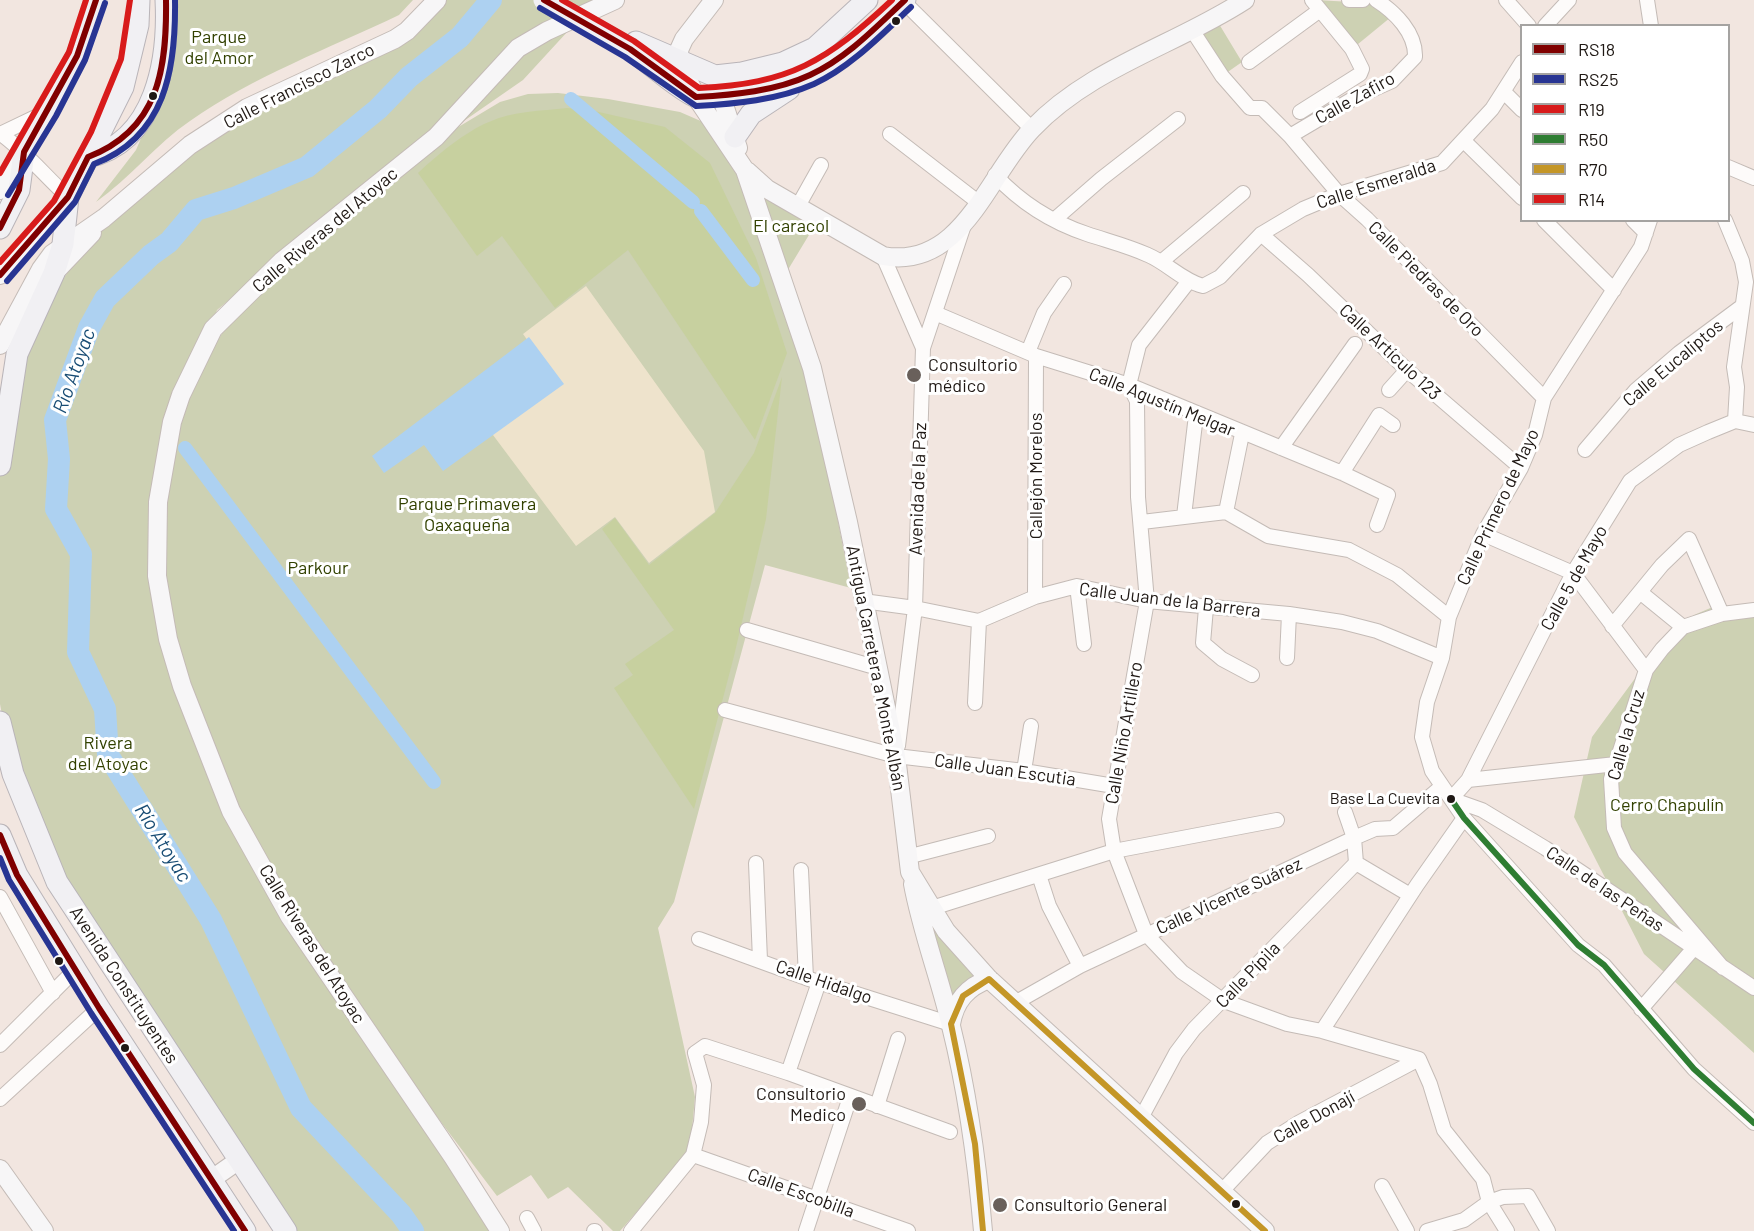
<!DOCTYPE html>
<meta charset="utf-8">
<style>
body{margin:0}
#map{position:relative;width:1754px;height:1231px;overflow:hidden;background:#f2e6e0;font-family:Barlow,sans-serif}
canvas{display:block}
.legend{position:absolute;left:1520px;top:24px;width:210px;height:198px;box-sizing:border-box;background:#fff;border:2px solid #a5a3a1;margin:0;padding:8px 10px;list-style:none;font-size:18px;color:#1f1814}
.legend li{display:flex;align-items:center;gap:12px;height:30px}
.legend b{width:30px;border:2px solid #a5a3a1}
</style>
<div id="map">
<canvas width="1754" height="1231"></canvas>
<ul class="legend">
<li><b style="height:8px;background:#800000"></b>RS18</li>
<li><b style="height:8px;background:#283593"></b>RS25</li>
<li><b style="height:8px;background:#d81b1b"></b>R19</li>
<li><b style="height:8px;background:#2e7d32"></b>R50</li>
<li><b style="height:8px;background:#c49627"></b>R70</li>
<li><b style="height:8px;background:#d81b1b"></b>R14</li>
</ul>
</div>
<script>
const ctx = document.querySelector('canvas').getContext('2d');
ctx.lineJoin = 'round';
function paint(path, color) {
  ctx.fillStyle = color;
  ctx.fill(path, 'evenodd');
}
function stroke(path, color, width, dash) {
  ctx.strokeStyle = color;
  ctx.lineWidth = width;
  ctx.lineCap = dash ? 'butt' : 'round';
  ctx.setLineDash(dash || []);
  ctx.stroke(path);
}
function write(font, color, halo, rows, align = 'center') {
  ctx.font = font + ' Barlow,sans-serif';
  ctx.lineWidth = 6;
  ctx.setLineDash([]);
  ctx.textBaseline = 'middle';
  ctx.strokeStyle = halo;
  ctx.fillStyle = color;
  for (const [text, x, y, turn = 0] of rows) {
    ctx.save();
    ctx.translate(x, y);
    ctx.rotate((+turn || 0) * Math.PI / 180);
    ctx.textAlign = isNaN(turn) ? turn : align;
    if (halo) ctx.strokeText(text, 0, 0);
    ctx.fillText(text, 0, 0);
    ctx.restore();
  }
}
paint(new Path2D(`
 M 175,0 L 413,0 L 399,15 C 330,48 252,77 190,121 C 156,144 130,178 96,202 L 136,150 L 151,115 Z
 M 434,0 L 604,0 L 591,6 L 523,80 L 435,141 L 500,102 L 528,94 L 558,93 L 608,99 L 680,112 L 703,122 L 739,175 L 815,403 L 851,588 L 765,565 L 674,902 L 658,928 L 695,1097 L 690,1151 L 620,1231 L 613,1231 L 568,1187 L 548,1199 L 531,1175 L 497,1196 L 378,1039 L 500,1231 L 286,1231 L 57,882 L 13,774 L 0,704 L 0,465 L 21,342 L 104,218 L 190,145 L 395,39 ZM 348,202 L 230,320 L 193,382 L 217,310 Z
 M 1317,0 L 1368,3 L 1391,17 L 1352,49 Z
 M 1216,19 L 1242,62 L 1222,76 L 1192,30 Z
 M 757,190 L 818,220 L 786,273 Z
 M 1754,605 L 1754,1053 L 1644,954 L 1574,817 L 1592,737 L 1661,643 L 1694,615 L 1715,606 Z
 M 920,899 L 992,977 L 948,1003 Z`), '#cdd1b3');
paint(new Path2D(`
 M 567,108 L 590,110 L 665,127 L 710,163 L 756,258 L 787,353 L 755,440 L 628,250 L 555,308 L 502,236 L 477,256 L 418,173 C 436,156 466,131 489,122 C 513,111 541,111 567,108 Z
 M 782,377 L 766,519 L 734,656 L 694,809 L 614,688 L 633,675 L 625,664 L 674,630 L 602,529 L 615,518 L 649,565 L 715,513 L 754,453 Z`), '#c7d09f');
paint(new Path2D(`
 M 586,286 L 704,451 L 715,512 L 649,563 L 615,517 L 576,546 L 490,431 L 558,383 L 523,334 Z`), '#eee3cc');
paint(new Path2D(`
 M 529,337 L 564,384 L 443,471 L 424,445 L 384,473 L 372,456 Z`), '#add1f1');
stroke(new Path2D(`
 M 571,99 L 693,202
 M 701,211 L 753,280
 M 185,448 L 434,782`), '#add1f1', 14);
stroke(new Path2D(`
 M 413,1231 L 401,1214 L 301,1108 L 211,920 L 108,755 L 105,709 L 78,652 L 81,554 L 56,509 L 59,459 L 55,420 L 89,328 L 105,299 L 151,255 L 169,242 L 196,210 L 234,198 L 307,167 L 378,109 L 409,77 L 460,37 L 491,0`), '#add1f1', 22);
const street = new Path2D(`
 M 902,0 L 1032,129
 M 1349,0 L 1363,0
 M 1506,0 L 1529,26
 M 1647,0 L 1651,26
 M 1545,26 L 1569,0
 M 1192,30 L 1222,76 L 1250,108 L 1262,108 L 1290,136 L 1339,194 L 1367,219 L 1544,398
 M 1249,62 L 1320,10
 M 1504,92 L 1522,110
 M 1300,112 L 1360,74 L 1362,69 L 1352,49 L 1312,0
 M 0,134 L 46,112
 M 1,134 C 26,152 45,176 68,197
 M 890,134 L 978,202
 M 1290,136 L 1356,97 L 1392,81 L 1415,57 C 1416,33 1395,12 1376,0
 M 1464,141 L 1522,198
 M 1728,167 L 1754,178
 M 995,175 C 1021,203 1051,222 1087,234 C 1108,241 1128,246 1148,255 C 1167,263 1183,281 1203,286 L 1220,277 L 1261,234 L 1303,209 L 1339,194 L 1442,163 L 1492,109 L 1522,62
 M 798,206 L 821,165
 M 1054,220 L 1101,179 L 1178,119
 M 1544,220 L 1614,290
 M 1633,220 L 1646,233
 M 1650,220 L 1641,247 L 1544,398 L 1535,435 L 1521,468 L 1483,534 L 1449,617 L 1442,658 L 1427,702 L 1422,737 L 1432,771 L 1464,818 L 1578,945 L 1604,965 L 1694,1069 L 1754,1123
 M 1725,220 L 1742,261 L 1746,282 L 1734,367 L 1737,387 L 1735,421
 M 1261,234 L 1308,275 L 1407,370 L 1521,468
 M 883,256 L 923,348
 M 1161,262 L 1243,193
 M 1189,281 L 1139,345 L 1129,385 L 1137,401 L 1138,497 L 1147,601 L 1109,819 L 1114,851 L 1146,934 L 1182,972 L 1224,1001 L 1287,1024 L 1322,1031 L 1419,1059 L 1430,1084 L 1444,1130 L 1483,1179 L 1489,1202 L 1507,1231
 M 935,313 L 1036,356 L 1129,385 L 1342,473 L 1388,495 L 1377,525
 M 1028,352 L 1044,313 L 1064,284
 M 1389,390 L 1407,370
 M 1281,448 L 1355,344
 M 1585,450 L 1636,390 L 1679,353 L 1741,307
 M 1342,473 L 1379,415 L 1393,425
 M 1226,512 L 1242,434
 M 1184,516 L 1196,415
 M 1142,522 L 1226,512 L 1268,536 L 1349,550 L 1397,575 L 1449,617
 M 1483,534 L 1573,573 L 1646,670
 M 1077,586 L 1084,644
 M 1640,592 L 1683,627
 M 1035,597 L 1036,356
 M 863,601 L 915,608 L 979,621 L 1035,597 L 1077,586 L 1147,601 L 1289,614 L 1342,622 L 1377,631 L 1442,658
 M 1206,608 L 1203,643 L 1222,659 L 1252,675
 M 1612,626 L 1662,565 L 1689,539 L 1722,614
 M 747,630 L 878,668
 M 1287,658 L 1289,614
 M 975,703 L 979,621
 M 725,710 L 896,756 L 1024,771 L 1114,786
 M 898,746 L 915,608 L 923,348 L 963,228
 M 1024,771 L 1031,726
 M 1468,780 L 1616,764
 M 1451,799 L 1468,780 L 1573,573 L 1630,481 L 1679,445 L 1708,432 L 1735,421 L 1754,425
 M 1451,799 L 1482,810 L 1545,848 L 1754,988
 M 907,857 L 988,836
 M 756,863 L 760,960
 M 1356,863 L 1410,895
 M 801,870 L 806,978
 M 1039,875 L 1049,906 L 1080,966
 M 0,897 L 53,993
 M 932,908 L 1114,851 L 1277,820
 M 699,939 L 806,978 L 951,1024
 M 1723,968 L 1625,853 L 1614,828 L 1611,779 L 1646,670 L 1662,649 L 1683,627 L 1722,614 L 1754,610
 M 1013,1004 L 1080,966 L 1354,838 L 1375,829 L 1393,828 L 1441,787
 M 1641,1009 L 1694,948
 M 1322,1031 L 1417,885 L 1464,818
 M 0,1045 L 76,969
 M 788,1073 L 819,982
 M 0,1099 L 99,1008
 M 877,1106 L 898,1039
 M 1141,1118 L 1176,1053 L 1194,1029 L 1356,863 L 1354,838 L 1345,812
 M 693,1155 L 908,1231
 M 1382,1186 L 1407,1231
 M 1222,1191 L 1267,1143 L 1300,1122 L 1419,1059
 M 527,1218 L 534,1231
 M 594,1231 L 595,1231
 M 631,1231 L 693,1155 L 701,1122 L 704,1085 L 695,1053 L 705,1046 L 788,1073 L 950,1132
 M 806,1231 L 850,1097
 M 1427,1231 L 1464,1220 L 1489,1202 L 1503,1197 L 1528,1196 L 1548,1231`);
const secondary = new Path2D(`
 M 714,0 L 684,39 L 679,50 L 680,62 L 696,97 L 745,170 L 812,368 L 848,522 L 896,756 L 910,872 L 946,931 L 989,979 L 1265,1231
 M 717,83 L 738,148
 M 747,171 L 767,189 L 883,256 C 962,270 987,176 1032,129 C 1091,67 1176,45 1245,0
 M 0,190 L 23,153
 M 54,273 L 92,233
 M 0,275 L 68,197
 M 0,345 L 41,269 L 52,254 L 104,218 L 190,145 L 247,108 L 395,39 L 407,31 L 437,0
 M 913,884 C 922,933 940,978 951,1026 C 968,1094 977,1162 983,1231
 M 951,1024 C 955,1001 967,987 989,979
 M 0,1169 L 44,1231
 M 212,1179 L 239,1160
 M 500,1231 L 453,1157 L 290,917 L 231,811 L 182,686 L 168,639 L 157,576 L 158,502 L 172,422 L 181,395 L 213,329 L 282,261 L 436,137 L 518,48 L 547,31 L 615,0`);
const primary = new Path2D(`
 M 636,42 L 715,76 L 742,73 L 783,63 L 815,48 L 867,0
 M 630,49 C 643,58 685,94 697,97 C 711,100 729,95 742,93 C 814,81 856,53 905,0
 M 735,137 L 751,114 L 789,89
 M 88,157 C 156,142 169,59 166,0
 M 0,228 L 19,190 L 24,152 L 77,56 L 96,0
 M 0,465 L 17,354 L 54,273 L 63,244 L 68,197 L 123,87 L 138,25 L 139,0
 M 0,722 L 13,774 L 57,882 L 286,1231
 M 0,835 L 17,875 L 99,1008 L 245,1231`);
stroke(street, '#c4bbb6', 16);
stroke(secondary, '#c4bbb6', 20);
stroke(primary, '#b9b4b8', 23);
stroke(street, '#fdfbfa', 14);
stroke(secondary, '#f7f6f7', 18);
stroke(primary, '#f1f0f3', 21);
const primaryBridge = new Path2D(`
 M 544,0 L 630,49`);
stroke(primaryBridge, '#b9b4b8', 23, []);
stroke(primaryBridge, '#f1f0f3', 21);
stroke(new Path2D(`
 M 544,0 L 630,49 L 696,97 C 734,95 776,91 810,75 C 847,58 876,27 905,0
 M 0,228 L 19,190 L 24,152 L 77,56 L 96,0
 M 0,275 L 68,197 L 88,157 C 159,130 167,68 166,0
 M 0,835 L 17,875 L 99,1008 L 245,1231`), '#800000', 6);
stroke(new Path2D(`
 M 540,8 L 625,57 L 696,106 C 735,104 778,100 814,84 C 851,67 882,34 911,7
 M 8,195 L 56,116 L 85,60 L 105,3
 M 7,281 L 75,202 L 94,164 C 166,137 176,68 175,0
 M 0,858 L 9,880 L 91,1013 L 234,1231`), '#283593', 6);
stroke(new Path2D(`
 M 562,0 L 634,41 L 699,88 C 790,84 827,61 892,0
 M 0,173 L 69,52 L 86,0`), '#d81b1b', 6);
stroke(new Path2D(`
 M 1451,799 L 1464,818 L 1578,945 L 1604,965 L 1694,1069 L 1754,1123`), '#2e7d32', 6);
stroke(new Path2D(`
 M 983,1231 L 975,1144 L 951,1024 L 963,996 L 989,979 L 1265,1231`), '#c49627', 6);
stroke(new Path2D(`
 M 0,262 L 54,201 L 91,132 L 121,59 L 130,0`), '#d81b1b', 6);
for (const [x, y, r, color] of [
 [896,21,5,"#1f1814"],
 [153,96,5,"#1f1814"],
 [914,375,8,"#69605b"],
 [1451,799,5,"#1f1814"],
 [59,961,5,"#1f1814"],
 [125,1048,5,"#1f1814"],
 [859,1104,8,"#69605b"],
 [1236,1204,5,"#1f1814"],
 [1000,1205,8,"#69605b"]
]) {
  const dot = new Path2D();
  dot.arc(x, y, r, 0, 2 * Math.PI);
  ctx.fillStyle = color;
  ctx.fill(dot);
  stroke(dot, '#fff', 2);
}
write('16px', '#1f1814', '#fff', [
 ["Base La Cuevita",1440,799]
], 'right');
write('18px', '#324100', '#fff', [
 ["Parque",219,37],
 ["del Amor",219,58],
 ["El caracol",791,226],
 ["Parque Primavera",467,504],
 ["Oaxaqueña",467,525],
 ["Parkour",318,568],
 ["Rivera",108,743],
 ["del Atoyac",108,764],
 ["Cerro Chapulín",1667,805]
]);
write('18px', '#1f1814', '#fff', [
 ["Calle Francisco Zarco",299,86,-27],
 ["Calle Zafiro",1355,98,-29],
 ["Calle Esmeralda",1376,184,-18],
 ["Calle Riveras del Atoyac",325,230,-40],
 ["Calle Piedras de Oro",1426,279,45],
 ["Calle Artículo 123",1390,352,43],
 ["Calle Eucaliptos",1673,363,-40],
 ["Calle Agustín Melgar",1162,402,22],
 ["Callejón Morelos",1036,476,-90],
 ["Avenida de la Paz",918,489,-88],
 ["Calle Primero de Mayo",1498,507,-65],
 ["Calle 5 de Mayo",1574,578,-61],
 ["Calle Juan de la Barrera",1170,600,7],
 ["Antigua Carretera a Monte Albán",876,668,79],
 ["Calle Niño Artillero",1124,733,-80],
 ["Calle la Cruz",1626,735,-74],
 ["Calle Juan Escutia",1005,770,8],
 ["Calle de las Peñas",1605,889,34],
 ["Calle Vicente Suárez",1229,896,-25],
 ["Calle Riveras del Atoyac",312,944,58],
 ["Calle Pípila",1248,975,-46],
 ["Calle Hidalgo",824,982,19],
 ["Avenida Constituyentes",124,985,57],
 ["Calle Donají",1314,1117,-29],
 ["Calle Escobilla",801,1193,20]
]);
write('18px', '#1f1814', '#fff', [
 ["Consultorio",928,365],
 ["médico",928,386],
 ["Consultorio",846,1094,"right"],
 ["Medico",846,1115,"right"],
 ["Consultorio General",1014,1205]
], 'left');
write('italic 20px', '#184c74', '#fff', [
 ["Río Atoyac",74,371,-70],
 ["Río Atoyac",163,843,58]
]);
</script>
